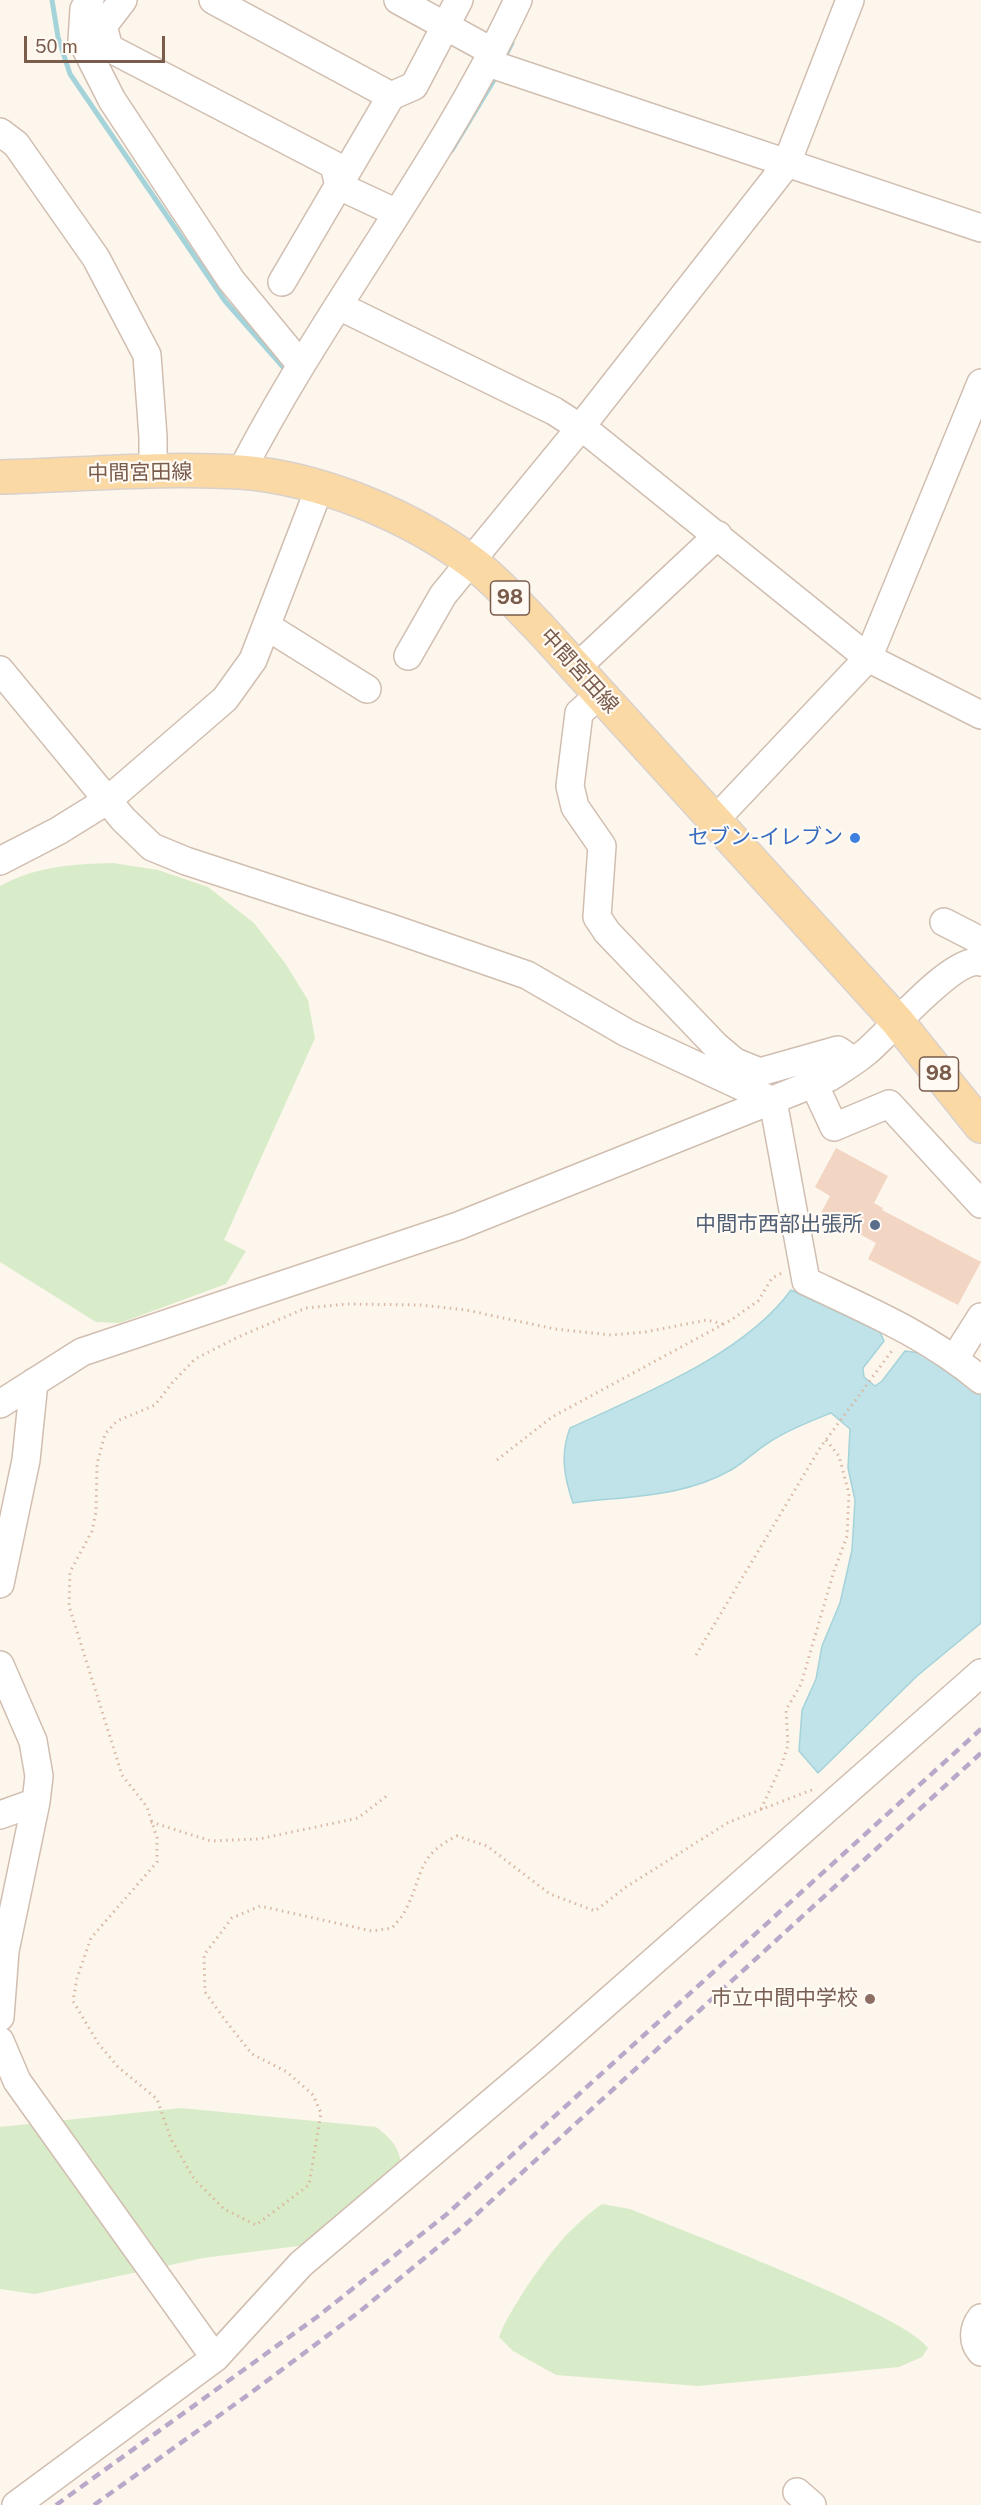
<!DOCTYPE html>
<meta charset="utf-8">
<style>
body{margin:0}
#map{position:relative;width:981px;height:2505px;overflow:hidden;background:#fdf6ec;font-family:"Public Sans",sans-serif}
canvas{display:block}
.scale{position:absolute;left:24px;top:36px;width:141px;height:27px;box-sizing:border-box;border:3px solid #7a5c4d;border-top:0;padding-left:8px;font-size:18px;line-height:21px;white-space:nowrap;color:#7a5c4d;-webkit-text-stroke:4px #fffaf3;paint-order:stroke}
</style>
<div id="map">
<canvas width="981" height="2505"></canvas>
<div class="scale">50 m</div>
</div>
<script>
const ctx = document.querySelector('canvas').getContext('2d');
ctx.lineJoin = 'round';
function paint(path, color) {
  ctx.fillStyle = color;
  ctx.fill(path, 'evenodd');
}
function stroke(path, color, width, dash) {
  ctx.strokeStyle = color;
  ctx.lineWidth = width;
  ctx.lineCap = dash ? 'butt' : 'round';
  ctx.setLineDash(dash || []);
  ctx.stroke(path);
}
function write(font, color, halo, rows, align = 'center') {
  ctx.font = font + ' "Public Sans","Noto Sans JP",sans-serif';
  ctx.lineWidth = 4.5;
  ctx.setLineDash([]);
  ctx.textBaseline = 'middle';
  ctx.strokeStyle = halo;
  ctx.fillStyle = color;
  for (const [text, x, y, turn = 0] of rows) {
    ctx.save();
    ctx.translate(x, y);
    ctx.rotate((+turn || 0) * Math.PI / 180);
    ctx.textAlign = isNaN(turn) ? turn : align;
    if (halo) ctx.strokeText(text, 0, 0);
    ctx.fillText(text, 0, 0);
    ctx.restore();
  }
}
paint(new Path2D(`
 M 113,863 L 158,870 L 208,887 L 254,923 L 285,963 L 308,1000 L 315,1038 L 224,1240 L 246,1251 L 226,1284 L 120,1323 L 96,1322 L 0,1262 L 0,886 C 37,866 73,864 113,863 Z
 M 181,2108 L 376,2127 C 394,2141 400,2148 402,2171 L 306,2245 L 203,2258 L 35,2294 L 0,2289 L 0,2127 Z
 M 602,2204 L 630,2209 C 678,2229 909,2316 928,2348 L 922,2357 L 899,2367 L 698,2386 L 556,2375 L 513,2351 L 499,2337 C 505,2320 515,2306 524,2291 C 547,2257 568,2228 602,2204 Z`), '#d8ecc9');
const water = new Path2D(`
 M 791,1290 L 880,1332 L 884,1341 L 863,1368 L 864,1377 L 875,1386 L 882,1381 L 905,1351 L 920,1353 L 961,1382 L 970,1381 L 981,1388 L 981,1623 L 917,1676 L 818,1773 L 799,1751 L 802,1710 L 816,1679 L 822,1646 L 840,1603 L 852,1550 L 855,1500 L 848,1468 L 850,1429 L 831,1413 C 809,1422 788,1430 768,1443 C 755,1451 744,1463 731,1470 C 682,1498 626,1496 573,1503 C 564,1477 560,1454 570,1428 C 641,1395 744,1355 791,1290 Z`);
paint(water, '#bfe3e8');
stroke(water, '#a5d3da', 1.5);
stroke(new Path2D(`
 M 52,0 L 58,37 L 70,74 L 225,301 L 283,367
 M 503,61 L 512,43
 M 452,150 L 497,75`), '#a5d3da', 5);
paint(new Path2D(`
 M 836,1148 L 888,1176 L 874,1203 L 883,1208 L 882,1210 L 981,1262 L 958,1305 L 868,1259 L 876,1243 L 821,1213 L 830,1196 L 815,1187 Z`), '#f3d5c3');
const minor = new Path2D(`
 M 90,0 L 84,9 L 82,41 L 112,100 L 231,280 L 301,365
 M 123,0 L 103,26 L 109,48 L 334,165 L 339,186 L 397,213
 M 213,0 L 391,96
 M 398,0 L 493,52
 M 488,63 L 981,228
 M 0,132 L 16,144 L 96,258 L 147,355 L 153,437 L 153,472
 M 282,282 L 391,96 L 414,86 L 459,0
 M 339,306 L 554,411 L 593,436 L 868,658 L 981,715
 M 241,472 C 324,310 441,166 518,0
 M 268,627 L 367,689
 M 408,656 L 443,595 L 580,428 L 786,165 L 850,0
 M 576,668 L 718,535
 M 0,670 L 123,819 L 152,847 L 186,861 L 391,928 L 527,975 L 627,1033 L 773,1101
 M 600,694 L 579,713 L 570,786 L 575,807 L 602,846 L 597,917 L 607,932 L 716,1046 L 735,1062 L 760,1072 L 838,1050 L 854,1061
 M 715,820 L 868,658 L 981,383
 M 0,861 L 58,831 L 108,800 L 225,699 L 253,660 L 319,489
 M 944,922 L 981,941
 M 814,1084 L 834,1127 L 889,1104 L 981,1204
 M 773,1101 L 806,1281 C 867,1310 929,1336 981,1380
 M 955,1358 L 981,1317
 M 0,1404 L 82,1352 L 458,1226 L 830,1077 C 842,1069 854,1062 865,1053 C 888,1035 952,956 981,962
 M 0,1584 L 26,1460 L 34,1382
 M 0,1665 L 33,1741 L 39,1776 L 36,1802 L 5,1951 L 0,2017
 M 0,1815 L 36,1802
 M 0,2041 L 17,2081 L 215,2358
 M 981,2318 C 973,2328 972,2342 981,2352
 M 797,2492 L 812,2505
 M 16,2505 L 215,2358 L 301,2264 L 545,2057 L 981,1673`);
const major = new Path2D(`
 M 0,477 C 79,475 161,467 240,472 C 320,478 411,516 474,564 C 498,582 518,606 539,627 L 897,1021 L 981,1126`);
stroke(minor, '#d1beb0', 30);
stroke(major, '#dad1cd', 36);
stroke(new Path2D(`
 M 723,1324 L 707,1320 L 645,1332 L 611,1335 L 555,1329 L 466,1310 L 421,1305 L 347,1304 L 306,1308 L 236,1338 L 195,1359 L 172,1383 L 155,1405 L 117,1421 L 105,1434 L 97,1464 L 96,1512 L 92,1531 L 70,1572 L 69,1606 L 122,1775 L 147,1807 L 157,1838 L 157,1862 L 91,1938 L 77,1978 L 73,2001 L 98,2043 L 118,2067 L 157,2099 L 171,2139 L 194,2179 L 224,2209 L 256,2225 L 309,2185 L 321,2113 L 313,2095 L 287,2072 L 252,2054 L 225,2020 L 205,1992 L 204,1955 L 232,1918 L 260,1906 L 372,1931 L 392,1928 C 397,1922 403,1916 406,1909 C 424,1874 416,1856 457,1836 L 487,1846 L 550,1894 L 595,1911 L 626,1887 L 729,1822 L 814,1789
 M 497,1460 L 552,1417 L 731,1320 L 758,1301 L 772,1278 L 782,1273
 M 696,1655 L 820,1448 L 894,1348
 M 761,1809 L 782,1764 L 788,1745 L 786,1710 L 801,1684 L 834,1571 L 847,1536 L 849,1494 L 839,1456 L 826,1440
 M 151,1822 L 211,1841 L 259,1839 L 358,1818 L 388,1795`), '#d9b8a5', 3, [1.5, 4.5]);
stroke(minor, '#fff', 27);
stroke(major, '#fbd9a5', 33);
stroke(new Path2D(`
 M 56,2505 L 317,2317 L 447,2214 L 981,1729
 M 94,2505 L 252,2392 L 359,2312 L 467,2223 L 981,1753`), '#b9a8c9', 4.5, [9, 6]);
for (const [x, y, r, color] of [
 [855,838,6,"#3f7fe0"],
 [875,1225,6,"#5c6f8a"],
 [870,1999,6,"#8d6e63"]
]) {
  const dot = new Path2D();
  dot.arc(x, y, r, 0, 2 * Math.PI);
  ctx.fillStyle = color;
  ctx.fill(dot);
  stroke(dot, '#fffaf3', 2);
}
for (const [x, y, w] of [
 [510,598,39],
 [939,1074,39]
]) {
  const box = new Path2D();
  box.roundRect(x - w / 2, y - 17, w, 34, 4.5);
  ctx.fillStyle = '#fffaf3';
  ctx.fill(box);
  stroke(box, '#7a5c4d', 1.5);
}
write('bold 20px', '#7a5c4d', null, [
 ["98",510,598],
 ["98",939,1074]
]);
write('21px', '#7a5c4d', '#fffaf3', [
 ["中間宮田線",140,473,-1],
 ["中間宮田線",579,671,48]
]);
write('21px', '#366cbe', '#fffaf3', [
 ["セブン-イレブン",843,838]
], 'right');
write('21px', '#4e5e75', '#fffaf3', [
 ["中間市西部出張所",863,1225]
], 'right');
write('21px', '#785e54', '#fffaf3', [
 ["市立中間中学校",858,1999]
], 'right');
</script>
